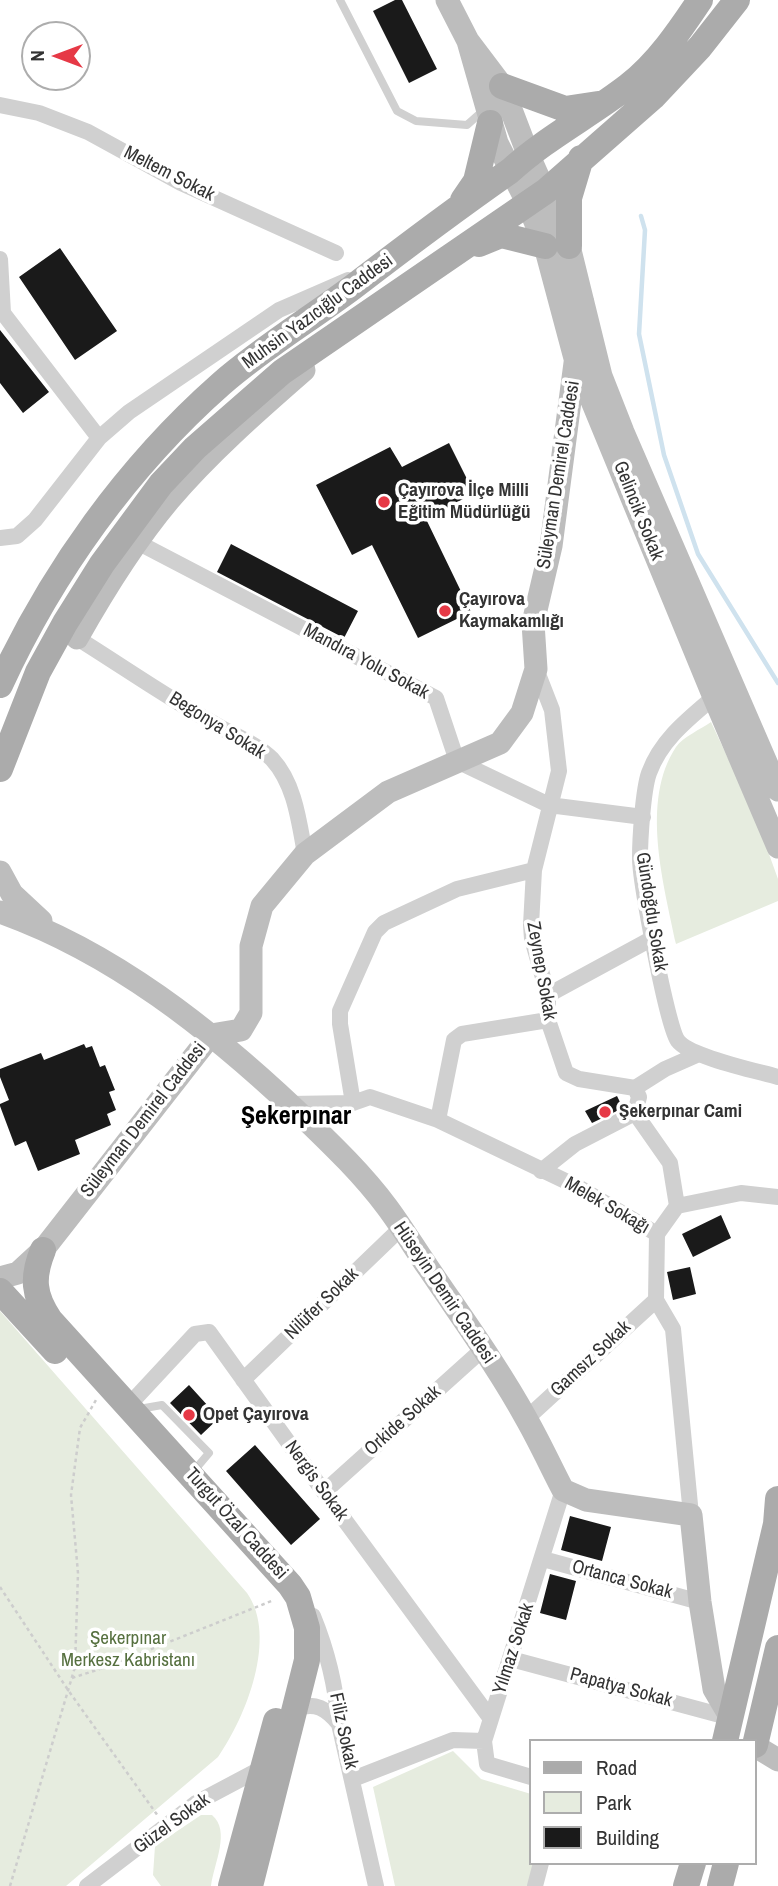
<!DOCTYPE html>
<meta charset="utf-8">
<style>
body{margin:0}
#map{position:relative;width:778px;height:1886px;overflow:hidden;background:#fff;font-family:"Archivo Narrow",sans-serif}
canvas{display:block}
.legend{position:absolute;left:529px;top:1739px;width:228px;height:126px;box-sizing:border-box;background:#fff;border:2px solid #adadad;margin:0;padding:9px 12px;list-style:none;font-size:21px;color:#333}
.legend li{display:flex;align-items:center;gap:14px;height:35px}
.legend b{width:35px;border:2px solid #adadad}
.north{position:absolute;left:21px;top:21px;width:70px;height:70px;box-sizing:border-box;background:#fff;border:2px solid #adadad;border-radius:50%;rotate:270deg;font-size:19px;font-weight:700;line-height:28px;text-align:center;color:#333}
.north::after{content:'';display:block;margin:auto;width:24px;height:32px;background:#e63946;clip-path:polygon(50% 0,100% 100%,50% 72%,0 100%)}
</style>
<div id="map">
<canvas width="778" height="1886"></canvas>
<ul class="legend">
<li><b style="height:9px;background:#ababab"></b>Road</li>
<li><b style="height:19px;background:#e6ecdf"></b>Park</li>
<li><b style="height:19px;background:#1a1a1a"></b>Building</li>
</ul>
<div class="north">N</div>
</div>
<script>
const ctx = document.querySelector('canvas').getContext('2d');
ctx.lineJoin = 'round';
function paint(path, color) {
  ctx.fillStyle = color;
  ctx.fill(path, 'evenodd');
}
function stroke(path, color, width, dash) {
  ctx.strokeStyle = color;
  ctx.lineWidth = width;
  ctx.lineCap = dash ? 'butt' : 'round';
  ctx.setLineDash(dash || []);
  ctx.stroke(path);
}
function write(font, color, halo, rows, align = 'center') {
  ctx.font = font + ' "Archivo Narrow",sans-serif';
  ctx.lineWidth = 7;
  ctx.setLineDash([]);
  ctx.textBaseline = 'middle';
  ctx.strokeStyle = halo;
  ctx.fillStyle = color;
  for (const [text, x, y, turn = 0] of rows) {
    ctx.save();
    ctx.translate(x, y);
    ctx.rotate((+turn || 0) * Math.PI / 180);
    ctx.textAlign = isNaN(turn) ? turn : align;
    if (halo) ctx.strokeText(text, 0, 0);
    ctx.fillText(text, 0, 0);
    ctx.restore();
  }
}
paint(new Path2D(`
 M 711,722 L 756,818 L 778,879 L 778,901 L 676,944 C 664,885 640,801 676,747 C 683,737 701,729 711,722 Z
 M 0,1311 L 247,1593 C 278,1637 246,1717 218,1757 L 66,1886 L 0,1886 Z
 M 453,1751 L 481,1779 L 531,1794 L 531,1863 L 537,1863 L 528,1886 L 395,1886 L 373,1787 Z
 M 201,1815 L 212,1815 C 231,1831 214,1863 211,1886 L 161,1886 L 153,1875 L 155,1846 Z`), '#e6ecdf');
stroke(new Path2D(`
 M 641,216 L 645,230 L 639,334 L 664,455 L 698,554 L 778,683`), '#cfe2ee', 4.5);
paint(new Path2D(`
 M 395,0 L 402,0 L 437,69 L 409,83 L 373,11 Z
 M 60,248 L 117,331 L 75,360 L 19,277 Z
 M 0,330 L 49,392 L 23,413 L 0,383 Z
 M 449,443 L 474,493 L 426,519 L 471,612 L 418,638 L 372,545 L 352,555 L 316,485 L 390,447 L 402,467 Z
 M 231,544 L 358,611 L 344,638 L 217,572 Z
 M 84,1044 L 86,1048 L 92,1046 L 100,1067 L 105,1065 L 115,1090 L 109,1092 L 116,1110 L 107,1114 L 111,1125 L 75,1140 L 80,1154 L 38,1171 L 26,1141 L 15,1146 L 0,1106 L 0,1104 L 9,1100 L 0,1077 L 0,1069 L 41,1053 L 44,1060 Z
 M 617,1096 L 623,1108 L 592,1123 L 585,1111 Z
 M 721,1215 L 731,1238 L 693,1257 L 682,1234 Z
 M 690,1267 L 696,1294 L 673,1300 L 667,1272 Z
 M 189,1385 L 219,1418 L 201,1435 L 170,1403 Z
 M 255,1445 L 320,1519 L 291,1545 L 226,1471 Z
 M 570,1516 L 611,1527 L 602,1561 L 561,1550 Z
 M 550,1574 L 576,1581 L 566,1620 L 540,1613 Z`), '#1a1a1a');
stroke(new Path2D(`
 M 0,1587 L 68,1690 L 158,1816
 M 72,1678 L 109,1666 L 274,1600
 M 10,1886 L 75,1667 L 78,1573 L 71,1495 L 80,1428 L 96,1400`), '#cdcdcd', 2.5, [3.5, 3.5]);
stroke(new Path2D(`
 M 340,0 L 397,111 L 416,121 L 467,125 L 485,109
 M 139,1409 L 162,1405 L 209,1453 L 193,1472`), '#d0d0d0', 8);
stroke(new Path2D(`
 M 0,105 L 39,113 L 88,132 L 181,183 L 336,253
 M 0,259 L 3,313 L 99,438
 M 0,538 L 17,536 L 35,520 L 99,438 L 129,412 L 279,310 L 348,280
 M 137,542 L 436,698 L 457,761 L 549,805 L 643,817
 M 77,638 C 122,666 166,697 213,723 C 232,735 256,743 272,759 C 295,784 299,822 305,854
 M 536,669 L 552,710 L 559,771 L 534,870 L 531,925 L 532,939 L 548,995 L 548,1020 L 566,1073 L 579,1079 L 635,1088
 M 714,697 C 688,719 661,740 649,773 C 643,790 640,839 640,858 C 640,880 667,1027 678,1041 C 690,1057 757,1071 778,1077
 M 548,995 L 653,938
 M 635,1088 L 639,1097 L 635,1113 L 670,1163 L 677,1206
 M 635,1088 L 665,1069 L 699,1054
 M 353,1103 L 340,1024 L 340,1011 L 375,932 L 384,923 L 457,889 L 534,870
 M 289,1104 L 353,1103 L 370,1097 L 438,1120 L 580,1188 L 657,1234 L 656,1300 L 673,1329 L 691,1515
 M 438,1120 L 454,1040 L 462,1034 L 548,1020
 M 541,1171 L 575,1144 L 635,1113
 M 657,1234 L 677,1206 L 741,1193 L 778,1197
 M 243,1380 L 401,1228
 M 129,1405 L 195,1334 L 209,1332 L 324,1492 L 491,1719
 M 526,1419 L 656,1300
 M 324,1492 L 483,1349
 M 543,1559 L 700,1602
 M 313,1616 C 327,1650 336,1688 339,1724 L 376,1886
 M 511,1659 L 731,1718
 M 296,1709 C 315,1701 327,1709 339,1724
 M 531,1777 L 487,1764 L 484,1741 L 563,1490
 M 353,1779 L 453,1740 L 484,1741
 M 87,1886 L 196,1803 L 262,1768
 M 535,1886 L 541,1863`), '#d0d0d0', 16);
stroke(new Path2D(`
 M 447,0 L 468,41 L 502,86 L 528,154 L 569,246 L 601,376 L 623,432 L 778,790
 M 468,41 L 497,143 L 527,202 L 545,246 L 576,362 L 714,697 L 778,847
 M 77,638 C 104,590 133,543 169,500 C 209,453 257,411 304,370
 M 0,872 L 12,894 L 41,921
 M 0,912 C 113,952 211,1030 297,1111 C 328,1141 361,1172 387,1207 C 402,1227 415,1249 429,1269 C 462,1318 498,1367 527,1420 C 540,1443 551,1467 563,1490 L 586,1500 L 691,1515 L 700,1602 L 714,1689 L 731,1718
 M 0,1278 L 18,1273 L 43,1250 L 211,1035 L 241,1030 L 251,1013 L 251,946 L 262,906 L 305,854 L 388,792 L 500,743 L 522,713 L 536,669 L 533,623 L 551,546 L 583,302
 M 755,1746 L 778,1760`), '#bdbdbd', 23);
stroke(new Path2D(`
 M 502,86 L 565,109 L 598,104
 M 463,200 L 476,181 L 490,123
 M 479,244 L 501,235 L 545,246
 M 569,246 L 569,198 L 581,158
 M 0,685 C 52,572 128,466 221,384 C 262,348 309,320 353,287 C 405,247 457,208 510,171 C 546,138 589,116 628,86 C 657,64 680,30 700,0
 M 0,769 L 38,672 L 65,623 L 102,564 L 130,526 L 161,484 L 195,448 L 282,372 L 546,191 L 653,97 L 700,47 L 737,0
 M 43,1250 C 32,1277 33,1295 50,1320 L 290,1585 L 298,1597 L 307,1628 L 307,1660 L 250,1886
 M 0,1291 L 55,1351
 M 725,1741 L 776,1524 L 778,1499
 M 755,1745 L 778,1648
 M 231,1886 L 276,1721
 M 686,1886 L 693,1863
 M 720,1886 L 726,1863`), '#ababab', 26);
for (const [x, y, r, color] of [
 [384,502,7,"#e63946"],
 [445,611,7,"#e63946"],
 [605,1112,7,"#e63946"],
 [189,1415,7,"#e63946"]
]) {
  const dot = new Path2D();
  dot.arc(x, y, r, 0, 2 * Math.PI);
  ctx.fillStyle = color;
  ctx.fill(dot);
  stroke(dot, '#fff', 2.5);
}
write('19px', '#333', '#fff', [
 ["Meltem Sokak",169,174,27],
 ["Muhsin Yazıcığlu Caddesi",318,312,-36],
 ["Süleyman Demirel Caddesi",559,475,-81],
 ["Gelincik Sokak",638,511,68],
 ["Mandıra Yolu Sokak",366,662,28],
 ["Begonya Sokak",217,726,32],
 ["Gündoğdu Sokak",651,912,81],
 ["Zeynep Sokak",541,971,80],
 ["Süleyman Demirel Caddesi",144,1120,-52],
 ["Melek Sokağı",607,1206,30],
 ["Hüseyin Demir Caddesi",444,1293,56],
 ["Nilüfer Sokak",322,1304,-44],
 ["Gamsız Sokak",591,1359,-43],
 ["Orkide Sokak",403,1421,-42],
 ["Nergis Sokak",316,1481,54],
 ["Turgut Özal Caddesi",236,1524,48],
 ["Ortanca Sokak",622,1580,15],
 ["Yılmaz Sokak",514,1649,-72],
 ["Papatya Sokak",621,1688,15],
 ["Filiz Sokak",343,1731,78],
 ["Güzel Sokak",172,1824,-36]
]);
write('bold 19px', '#333', '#fff', [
 ["Çayırova İlçe Milli",398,491],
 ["Eğitim Müdürlüğü",398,513],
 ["Çayırova",459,600],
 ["Kaymakamlığı",459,622],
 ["Şekerpınar Cami",619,1112],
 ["Opet Çayırova",203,1415]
], 'left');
write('19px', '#56703f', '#fff', [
 ["Şekerpınar",128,1639],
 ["Merkesz Kabristanı",128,1661]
]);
write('bold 26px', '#000', '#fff', [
 ["Şekerpınar",296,1117]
]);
</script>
